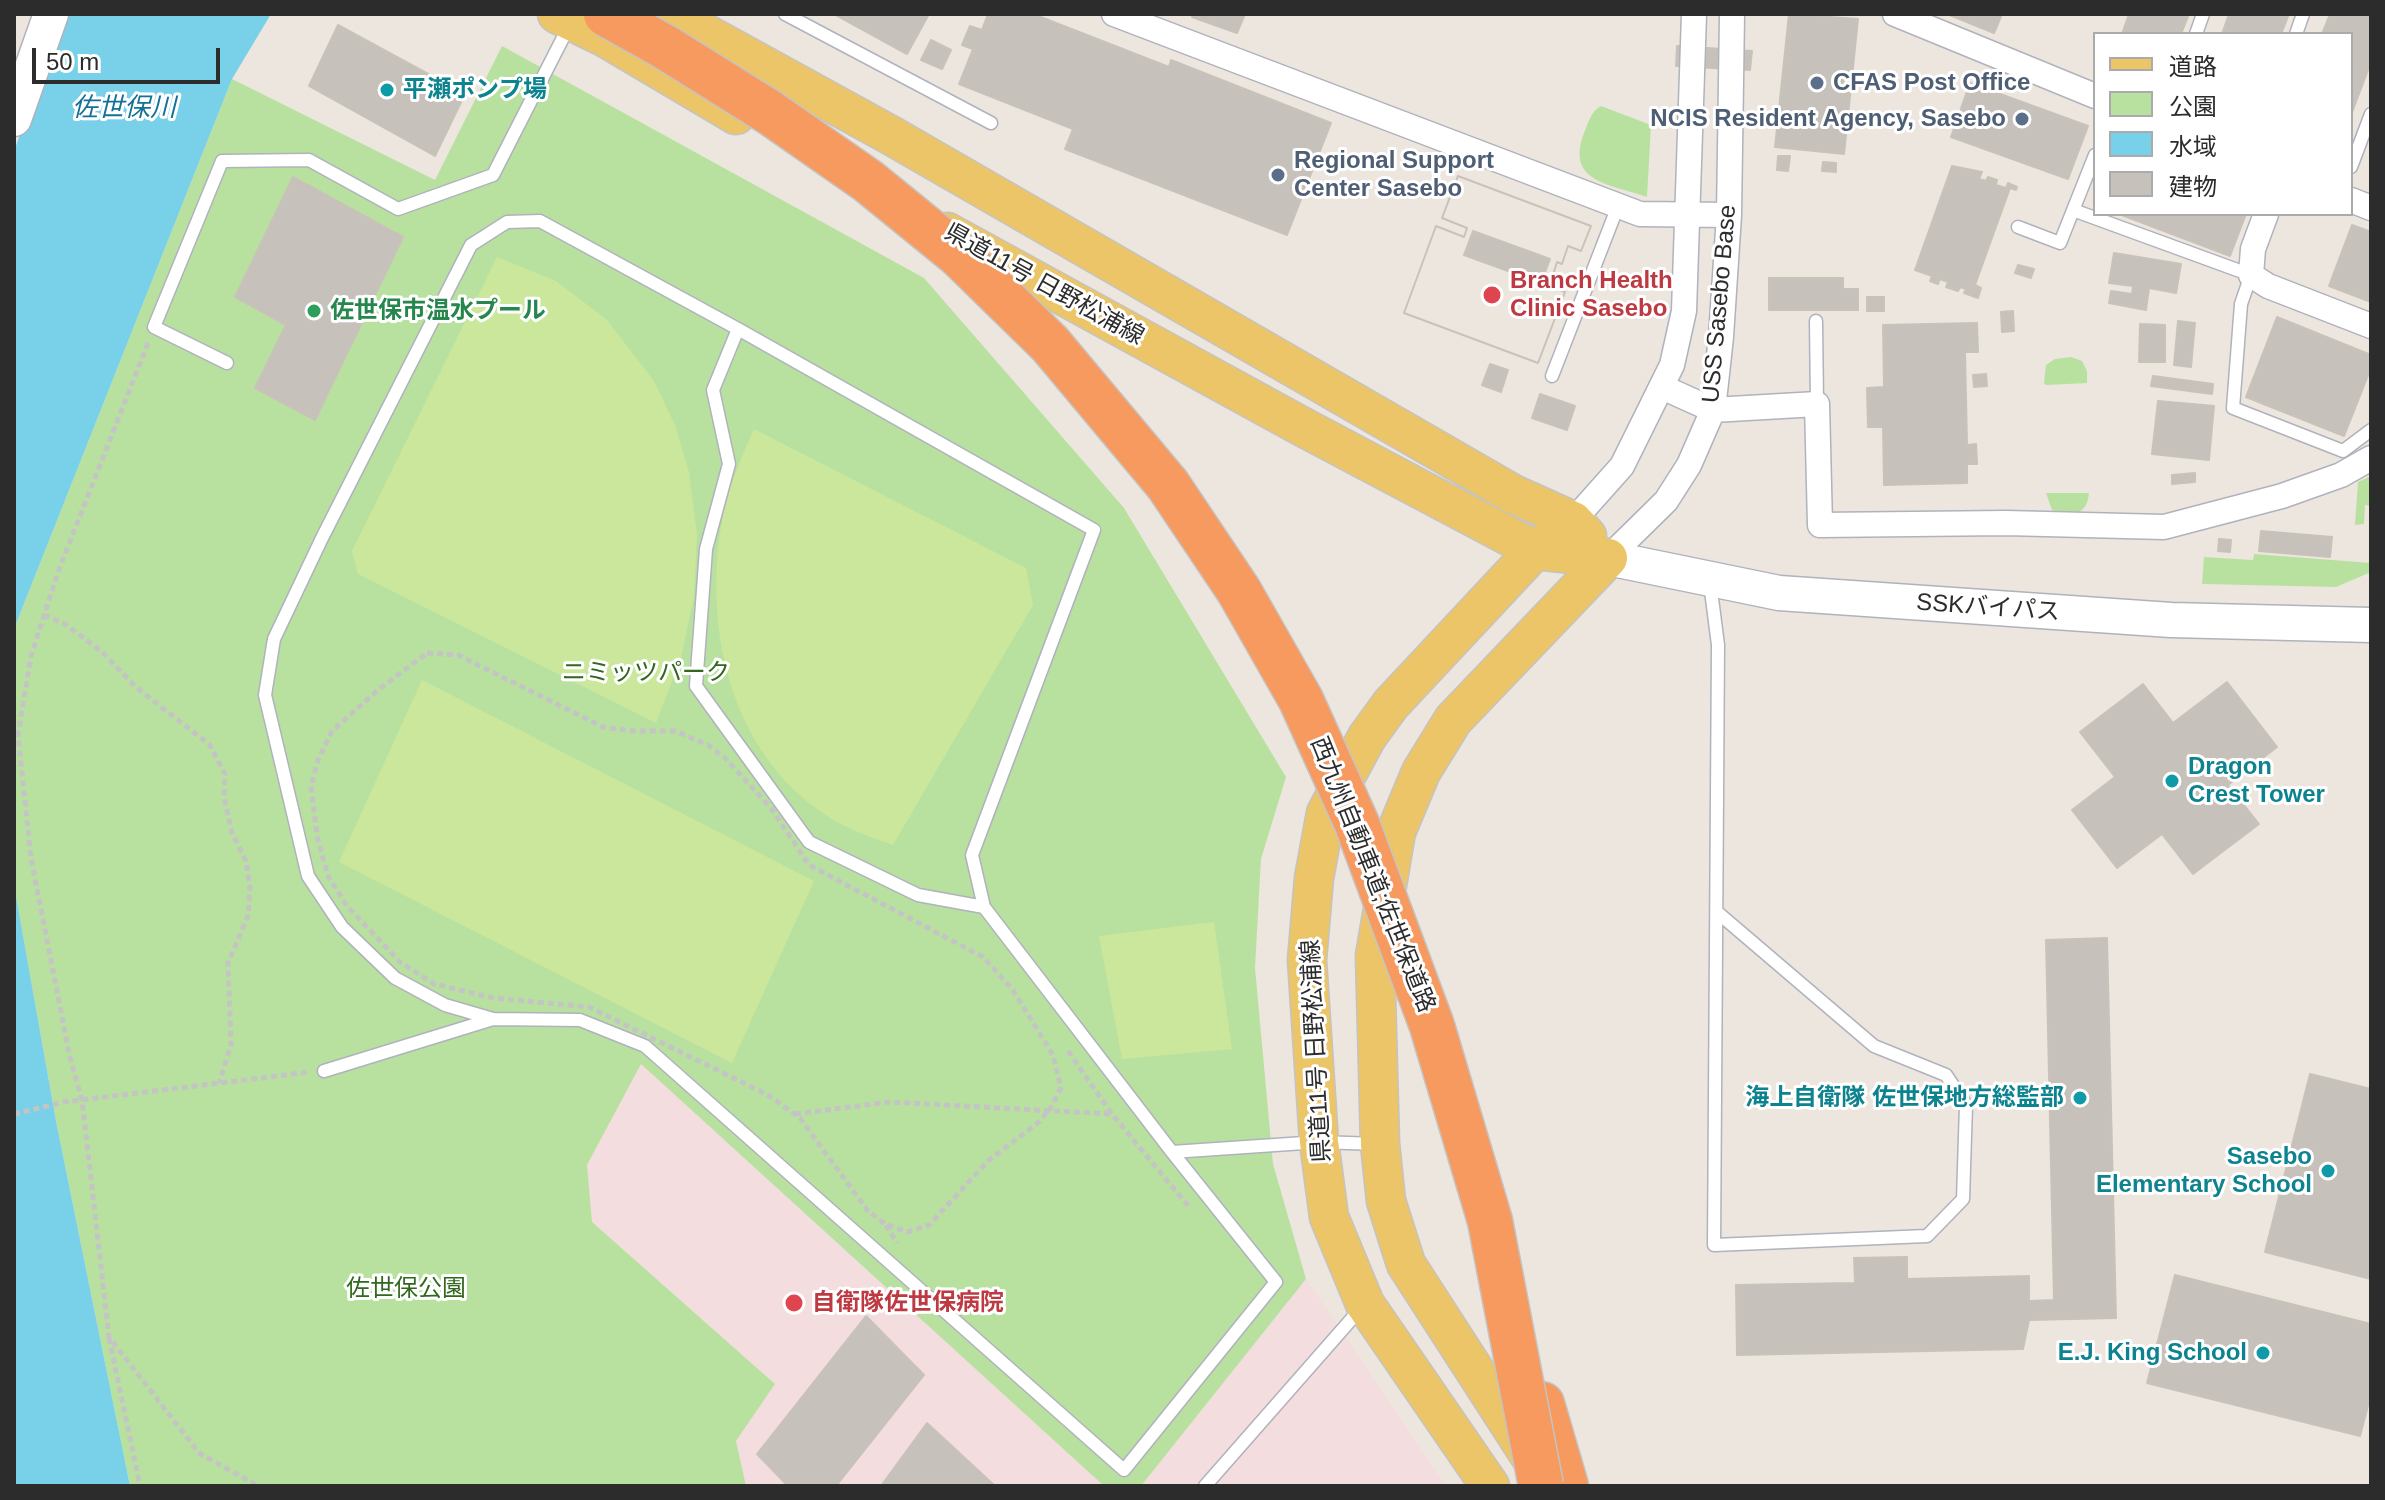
<!DOCTYPE html>
<meta charset="utf-8">
<style>
body{margin:0}
#map{position:relative;width:2385px;height:1500px;overflow:hidden;background:#ede6df;font-family:Arial,"Noto Sans JP",sans-serif}
canvas{display:block}
.frame{position:absolute;inset:0;border:16px solid #2c2c2c;pointer-events:none}
.legend{position:absolute;left:2093px;top:32px;width:260px;height:184px;box-sizing:border-box;background:#fff;border:2px solid #ababab;margin:0;padding:10px 14px;list-style:none;font-size:24px;color:#2c2c2c}
.legend li{display:flex;align-items:center;gap:16px;height:40px}
.legend b{width:40px;border:2px solid #ababab}
.scale{position:absolute;left:32px;top:48px;width:188px;height:36px;box-sizing:border-box;border:4px solid #2c2c2c;border-top:0;padding-left:10px;font-size:24px;line-height:28px;white-space:nowrap;color:#2c2c2c;-webkit-text-stroke:6px #fff;paint-order:stroke}
</style>
<div id="map">
<canvas width="2385" height="1500"></canvas>
<div class="frame"></div>
<ul class="legend">
<li><b style="height:10px;background:#ebc567"></b>道路</li>
<li><b style="height:22px;background:#b8e19f"></b>公園</li>
<li><b style="height:22px;background:#78d1e9"></b>水域</li>
<li><b style="height:22px;background:#c6c1bb"></b>建物</li>
</ul>
<div class="scale">50 m</div>
</div>
<script>
const ctx = document.querySelector('canvas').getContext('2d');
ctx.lineJoin = 'round';
function paint(path, color) {
  ctx.fillStyle = color;
  ctx.fill(path, 'evenodd');
}
function stroke(path, color, width, dash) {
  ctx.strokeStyle = color;
  ctx.lineWidth = width;
  ctx.lineCap = dash ? 'butt' : 'round';
  ctx.setLineDash(dash || []);
  ctx.stroke(path);
}
function write(font, color, halo, rows, align = 'center') {
  ctx.font = font + ' Arial,"Noto Sans JP",sans-serif';
  ctx.lineWidth = 6;
  ctx.setLineDash([]);
  ctx.textBaseline = 'middle';
  ctx.strokeStyle = halo;
  ctx.fillStyle = color;
  for (const [text, x, y, turn = 0] of rows) {
    ctx.save();
    ctx.translate(x, y);
    ctx.rotate((+turn || 0) * Math.PI / 180);
    ctx.textAlign = isNaN(turn) ? turn : align;
    if (halo) ctx.strokeText(text, 0, 0);
    ctx.fillText(text, 0, 0);
    ctx.restore();
  }
}
paint(new Path2D(`
 M 641,1063 L 1104,1486 L 746,1486 L 736,1441 L 775,1384 L 592,1222 L 587,1165 Z
 M 1306,1279 L 1446,1486 L 1141,1486 Z`), '#f3dddf');
paint(new Path2D(`
 M 502,46 L 924,278 L 1124,508 L 1286,777 L 1261,859 L 1255,968 L 1273,1164 L 1306,1279 L 1141,1486 L 1104,1486 L 641,1064 L 587,1165 L 592,1222 L 775,1384 L 736,1441 L 746,1486 L 130,1486 L 56,1121 L 14,886 L 14,629 L 232,79 L 435,180 Z
 M 1601,106 L 1651,125 L 1647,197 C 1611,184 1565,183 1584,133 C 1588,123 1591,111 1601,106 Z
 M 2071,357 L 2082,361 L 2087,371 L 2087,383 L 2046,385 L 2044,383 L 2046,365 L 2055,359 Z
 M 2371,476 L 2371,506 L 2365,505 L 2364,524 L 2355,525 L 2358,482 Z
 M 2046,493 L 2089,493 C 2087,516 2071,518 2052,510 Z
 M 2254,554 L 2371,563 L 2371,572 L 2336,587 L 2202,584 L 2204,557 L 2253,560 Z`), '#b8e19f');
paint(new Path2D(`
 M 497,257 L 556,281 L 607,320 L 654,381 L 675,425 L 689,472 L 697,535 L 694,596 L 681,658 L 656,723 L 358,574 L 352,551 Z
 M 754,429 L 1026,568 L 1033,605 L 893,845 C 865,835 839,826 816,808 C 726,742 703,619 723,515 C 729,485 742,456 754,429 Z
 M 422,680 L 814,881 L 732,1063 L 339,862 Z
 M 1214,922 L 1232,1049 L 1122,1059 L 1099,936 Z`), '#cbe79b');
paint(new Path2D(`
 M 64,14 L 271,14 L 232,79 L 14,629 L 14,151 Z
 M 14,885 L 56,1121 L 130,1486 L 14,1486 Z`), '#78d1e9');
const building = new Path2D(`
 M 834,14 L 929,14 L 907,54 Z
 M 988,14 L 1033,14 L 1169,67 L 1171,60 L 1331,123 L 1287,235 L 1065,149 L 1073,129 L 959,84 L 973,49 L 962,45 L 970,26 L 982,30 Z
 M 1193,14 L 1245,14 L 1237,33 L 1192,17 Z
 M 1789,14 L 1858,19 L 1844,154 L 1775,147 Z
 M 1947,14 L 2002,14 L 1994,33 Z
 M 2129,14 L 2189,14 L 2181,34 L 2122,34 Z
 M 2229,14 L 2289,14 L 2281,34 L 2222,34 Z
 M 2330,14 L 2371,14 L 2371,62 L 2351,115 L 2351,34 L 2322,34 Z
 M 338,25 L 465,94 L 435,156 L 309,86 Z
 M 931,40 L 951,50 L 942,69 L 921,60 Z
 M 1677,46 L 1752,51 L 1750,70 L 1676,66 Z
 M 1970,83 L 2088,126 L 2068,179 L 1951,137 Z
 M 1778,156 L 1790,156 L 1788,171 L 1777,170 Z
 M 1823,162 L 1836,163 L 1836,172 L 1822,171 Z
 M 1952,166 L 1982,172 L 1979,179 L 1986,181 L 1988,177 L 1997,180 L 1996,185 L 2006,188 L 2008,183 L 2017,187 L 2016,190 L 2010,188 L 1975,285 L 1981,288 L 1978,298 L 1964,293 L 1966,289 L 1960,287 L 1958,291 L 1946,287 L 1948,282 L 1940,279 L 1938,284 L 1930,281 L 1932,276 L 1915,270 Z
 M 1458,176 L 1591,226 L 1581,251 L 1568,246 L 1562,264 L 1557,262 L 1553,275 L 1564,280 L 1560,290 L 1565,292 L 1538,363 L 1404,313 L 1436,226 L 1464,237 L 1467,228 L 1442,218 ZM 1473,231 L 1550,259 L 1541,283 L 1464,255 Z
 M 1458,176 L 1591,226 L 1581,251 L 1568,246 L 1562,264 L 1557,262 L 1553,275 L 1564,280 L 1560,290 L 1565,292 L 1538,363 L 1404,313 L 1436,226 L 1464,237 L 1467,228 L 1442,218 Z
 M 293,177 L 403,237 L 315,420 L 255,388 L 286,325 L 235,297 Z
 M 2119,214 L 2246,214 L 2230,256 Z
 M 2352,225 L 2371,232 L 2371,302 L 2329,286 Z
 M 2114,253 L 2181,264 L 2176,293 L 2149,288 L 2146,310 L 2109,303 L 2111,291 L 2132,294 L 2133,286 L 2109,283 Z
 M 2018,265 L 2034,269 L 2031,278 L 2015,273 Z
 M 1769,278 L 1843,278 L 1843,289 L 1858,289 L 1858,310 L 1769,310 Z
 M 1867,297 L 1884,297 L 1884,311 L 1867,311 Z
 M 2013,311 L 2014,331 L 2002,332 L 2001,312 Z
 M 2277,317 L 2371,355 L 2371,368 L 2344,436 L 2246,397 Z
 M 2178,321 L 2195,323 L 2191,367 L 2174,365 Z
 M 1977,323 L 1978,352 L 1965,352 L 1967,445 L 1976,444 L 1977,464 L 1967,464 L 1967,483 L 1884,485 L 1883,427 L 1868,427 L 1867,388 L 1884,387 L 1883,325 Z
 M 2140,324 L 2165,325 L 2165,362 L 2139,362 Z
 M 1490,364 L 1508,370 L 1501,392 L 1482,385 Z
 M 1986,374 L 1987,386 L 1974,387 L 1973,375 Z
 M 2153,376 L 2213,384 L 2212,394 L 2151,386 Z
 M 1540,394 L 1575,406 L 1567,430 L 1532,418 Z
 M 2158,401 L 2214,406 L 2209,460 L 2152,454 Z
 M 2195,473 L 2195,482 L 2172,484 L 2172,475 Z
 M 2261,531 L 2332,537 L 2330,557 L 2259,551 Z
 M 2219,539 L 2231,540 L 2230,552 L 2218,551 Z
 M 2227,682 L 2277,747 L 2228,785 L 2259,824 L 2193,874 L 2162,834 L 2117,868 L 2072,810 L 2115,777 L 2080,732 L 2143,684 L 2173,723 Z
 M 2107,938 L 2116,1318 L 2029,1320 L 2023,1349 L 1737,1355 L 1736,1285 L 1855,1283 L 1854,1258 L 1907,1257 L 1907,1279 L 2029,1276 L 2029,1301 L 2054,1300 L 2046,940 Z
 M 2310,1074 L 2371,1089 L 2371,1279 L 2265,1252 Z
 M 2175,1275 L 2371,1324 L 2371,1394 L 2360,1436 L 2147,1383 Z
 M 866,1316 L 924,1375 L 836,1486 L 788,1486 L 757,1454 Z
 M 927,1423 L 995,1486 L 881,1486 Z`);
paint(building, '#c6c1bb');
stroke(building, '#c9c2b9', 2);
const lane = new Path2D(`
 M 785,14 L 991,123
 M 2196,34 L 2203,14
 M 2296,34 L 2303,14
 M 2351,167 L 2371,114
 M 2073,210 L 2251,275 L 2241,304 L 2233,408 L 2343,451 L 2371,430
 M 2018,227 L 2060,243 L 2095,155
 M 1816,321 L 1817,404
 M 738,329 L 1094,530 L 972,855 L 984,907
 M 227,363 L 154,327 L 222,161 L 309,160 L 398,209 L 493,175 L 569,26
 M 1552,376 L 1618,206
 M 1710,583 L 1718,645 L 1714,1245 L 1927,1236 L 1963,1199 L 1966,1105 L 1946,1075 L 1874,1046 L 1717,912
 M 324,1071 L 493,1019 L 580,1020 L 645,1046 L 1124,1470 L 1276,1282 L 1172,1152 L 984,907 L 918,895 L 809,842 L 696,686 L 706,549 L 729,464 L 713,390 L 738,329 L 540,221 L 507,222 L 471,245 L 322,538 L 274,639 L 265,695 L 308,876 L 342,927 L 395,978 L 445,1005 L 493,1019
 M 1172,1152 L 1319,1142 L 1376,1144
 M 1205,1486 L 1363,1306`);
const street = new Path2D(`
 M 1114,14 L 1640,214 L 1729,215
 M 1895,14 L 2095,96
 M 2351,200 L 2371,208
 M 2266,214 L 2253,249 L 2251,275 L 2268,286 L 2371,326
 M 1662,387 L 1713,410 L 1817,404 L 1820,525 L 2006,523 L 2164,527 L 2282,496 L 2341,475 L 2371,458
 M 1573,521 L 1622,466 L 1672,365 L 1684,311 L 1694,14
 M 1608,558 L 1666,501 L 1689,465 L 1713,410 L 1721,337 L 1729,215 L 1732,14`);
const secondary = new Path2D(`
 M 14,119 L 51,14
 M 1608,558 L 1779,593 L 2171,620 L 2371,625`);
const primary = new Path2D(`
 M 557,14 L 606,38 L 736,115
 M 670,14 L 892,136 L 1513,494 L 1573,521 L 1587,536
 M 947,232 L 1301,426 L 1535,550 L 1608,558
 M 1535,1464 L 1406,1264 L 1386,1201 L 1380,1144 L 1375,956 L 1396,832 L 1421,772 L 1453,720 L 1608,558
 M 1490,1486 L 1365,1304 L 1329,1217 L 1319,1142 L 1307,960 L 1314,878 L 1326,813 L 1367,737 L 1391,704 L 1535,550 L 1573,521`);
const highway = new Path2D(`
 M 1542,1404 L 1566,1486`);
stroke(lane, '#b0b2bc', 15);
stroke(street, '#b0b2bc', 27);
stroke(secondary, '#b0b2bc', 37);
stroke(primary, '#c4c4c4', 41);
stroke(highway, '#c4c4c4', 47);
stroke(new Path2D(`
 M 148,343 L 58,572 L 31,656 L 18,735 L 31,858 L 70,1058 L 82,1100 L 109,1337 L 199,1453 L 258,1486
 M 44,615 L 65,624 L 101,651 L 137,688 L 209,744 L 225,774 L 224,797 L 232,833 L 246,861 L 250,888 L 248,916 L 228,963 L 231,1045 L 219,1083
 M 427,653 L 458,655 L 603,727 L 634,731 L 675,731 L 708,745 L 725,758 L 771,808 L 809,865 L 983,957 L 1013,990 L 1053,1055 L 1061,1088 L 1050,1109 L 1039,1122 L 989,1160 L 929,1225 L 907,1232 L 885,1224 L 868,1211 L 800,1118 L 768,1095 L 589,1007 L 493,998 L 434,984 L 400,962 L 347,906 L 328,876 L 317,836 L 311,786 L 318,760 L 332,731 L 378,690 Z
 M 1068,1051 L 1112,1114 L 1190,1208
 M 14,1114 L 64,1102 L 310,1072
 M 795,1114 L 891,1102 L 1111,1114
 M 886,1225 L 897,1243
 M 109,1338 L 140,1486`), '#c4c4c4', 5, [6, 4]);
stroke(lane, '#fff', 12);
stroke(street, '#fff', 24);
stroke(secondary, '#fff', 34);
stroke(primary, '#ebc567', 38);
stroke(highway, '#f79a60', 44);
const highwayBridge = new Path2D(`
 M 606,14 L 665,47 L 769,112 L 868,181 L 959,255 L 1050,344 L 1168,485 L 1239,591 L 1301,700 L 1357,824 L 1432,1026 L 1490,1221 L 1541,1486`);
stroke(highwayBridge, '#c4c4c4', 47, []);
stroke(highwayBridge, '#f79a60', 44);
for (const [x, y, r, color] of [
 [1817,83,8,"#5c6f8a"],
 [387,90,8,"#0f9aa8"],
 [2022,119,8,"#5c6f8a"],
 [1278,175,8,"#5c6f8a"],
 [1492,295,10,"#e0444e"],
 [314,311,8,"#2e9e5b"],
 [2172,781,8,"#0f9aa8"],
 [2080,1098,8,"#0f9aa8"],
 [2328,1171,8,"#0f9aa8"],
 [794,1303,10,"#e0444e"],
 [2263,1353,8,"#0f9aa8"]
]) {
  const dot = new Path2D();
  dot.arc(x, y, r, 0, 2 * Math.PI);
  ctx.fillStyle = color;
  ctx.fill(dot);
  stroke(dot, '#fff', 3);
}
write('bold 24px', '#4e5e75', '#fff', [
 ["CFAS Post Office",1833,83],
 ["NCIS Resident Agency, Sasebo",2006,119,"right"],
 ["Regional Support",1294,161],
 ["Center Sasebo",1294,189]
], 'left');
write('bold 24px', '#0d838f', '#fff', [
 ["平瀬ポンプ場",403,90,"left"],
 ["Dragon",2188,767,"left"],
 ["Crest Tower",2188,795,"left"],
 ["海上自衛隊 佐世保地方総監部",2064,1098],
 ["Sasebo",2312,1157],
 ["Elementary School",2312,1185],
 ["E.J. King School",2247,1353]
], 'right');
write('bold 24px', '#be3a42', '#fff', [
 ["Branch Health",1510,281],
 ["Clinic Sasebo",1510,309],
 ["自衛隊佐世保病院",812,1303]
], 'left');
write('24px', '#2c2c2c', '#fff', [
 ["県道11号 日野松浦線",1044,285,29],
 ["USS Sasebo Base",1720,304,-85],
 ["SSKバイパス",1988,608,4],
 ["西九州自動車道;佐世保道路",1372,875,68],
 ["県道11号 日野松浦線",1317,1051,-93]
]);
write('bold 24px', '#27864d', '#fff', [
 ["佐世保市温水プール",330,311]
], 'left');
write('24px', '#31671e', '#fff', [
 ["ニミッツパーク",646,673],
 ["佐世保公園",406,1289]
]);
write('italic 26px', '#147198', '#fff', [
 ["佐世保川",124,109]
]);
</script>
